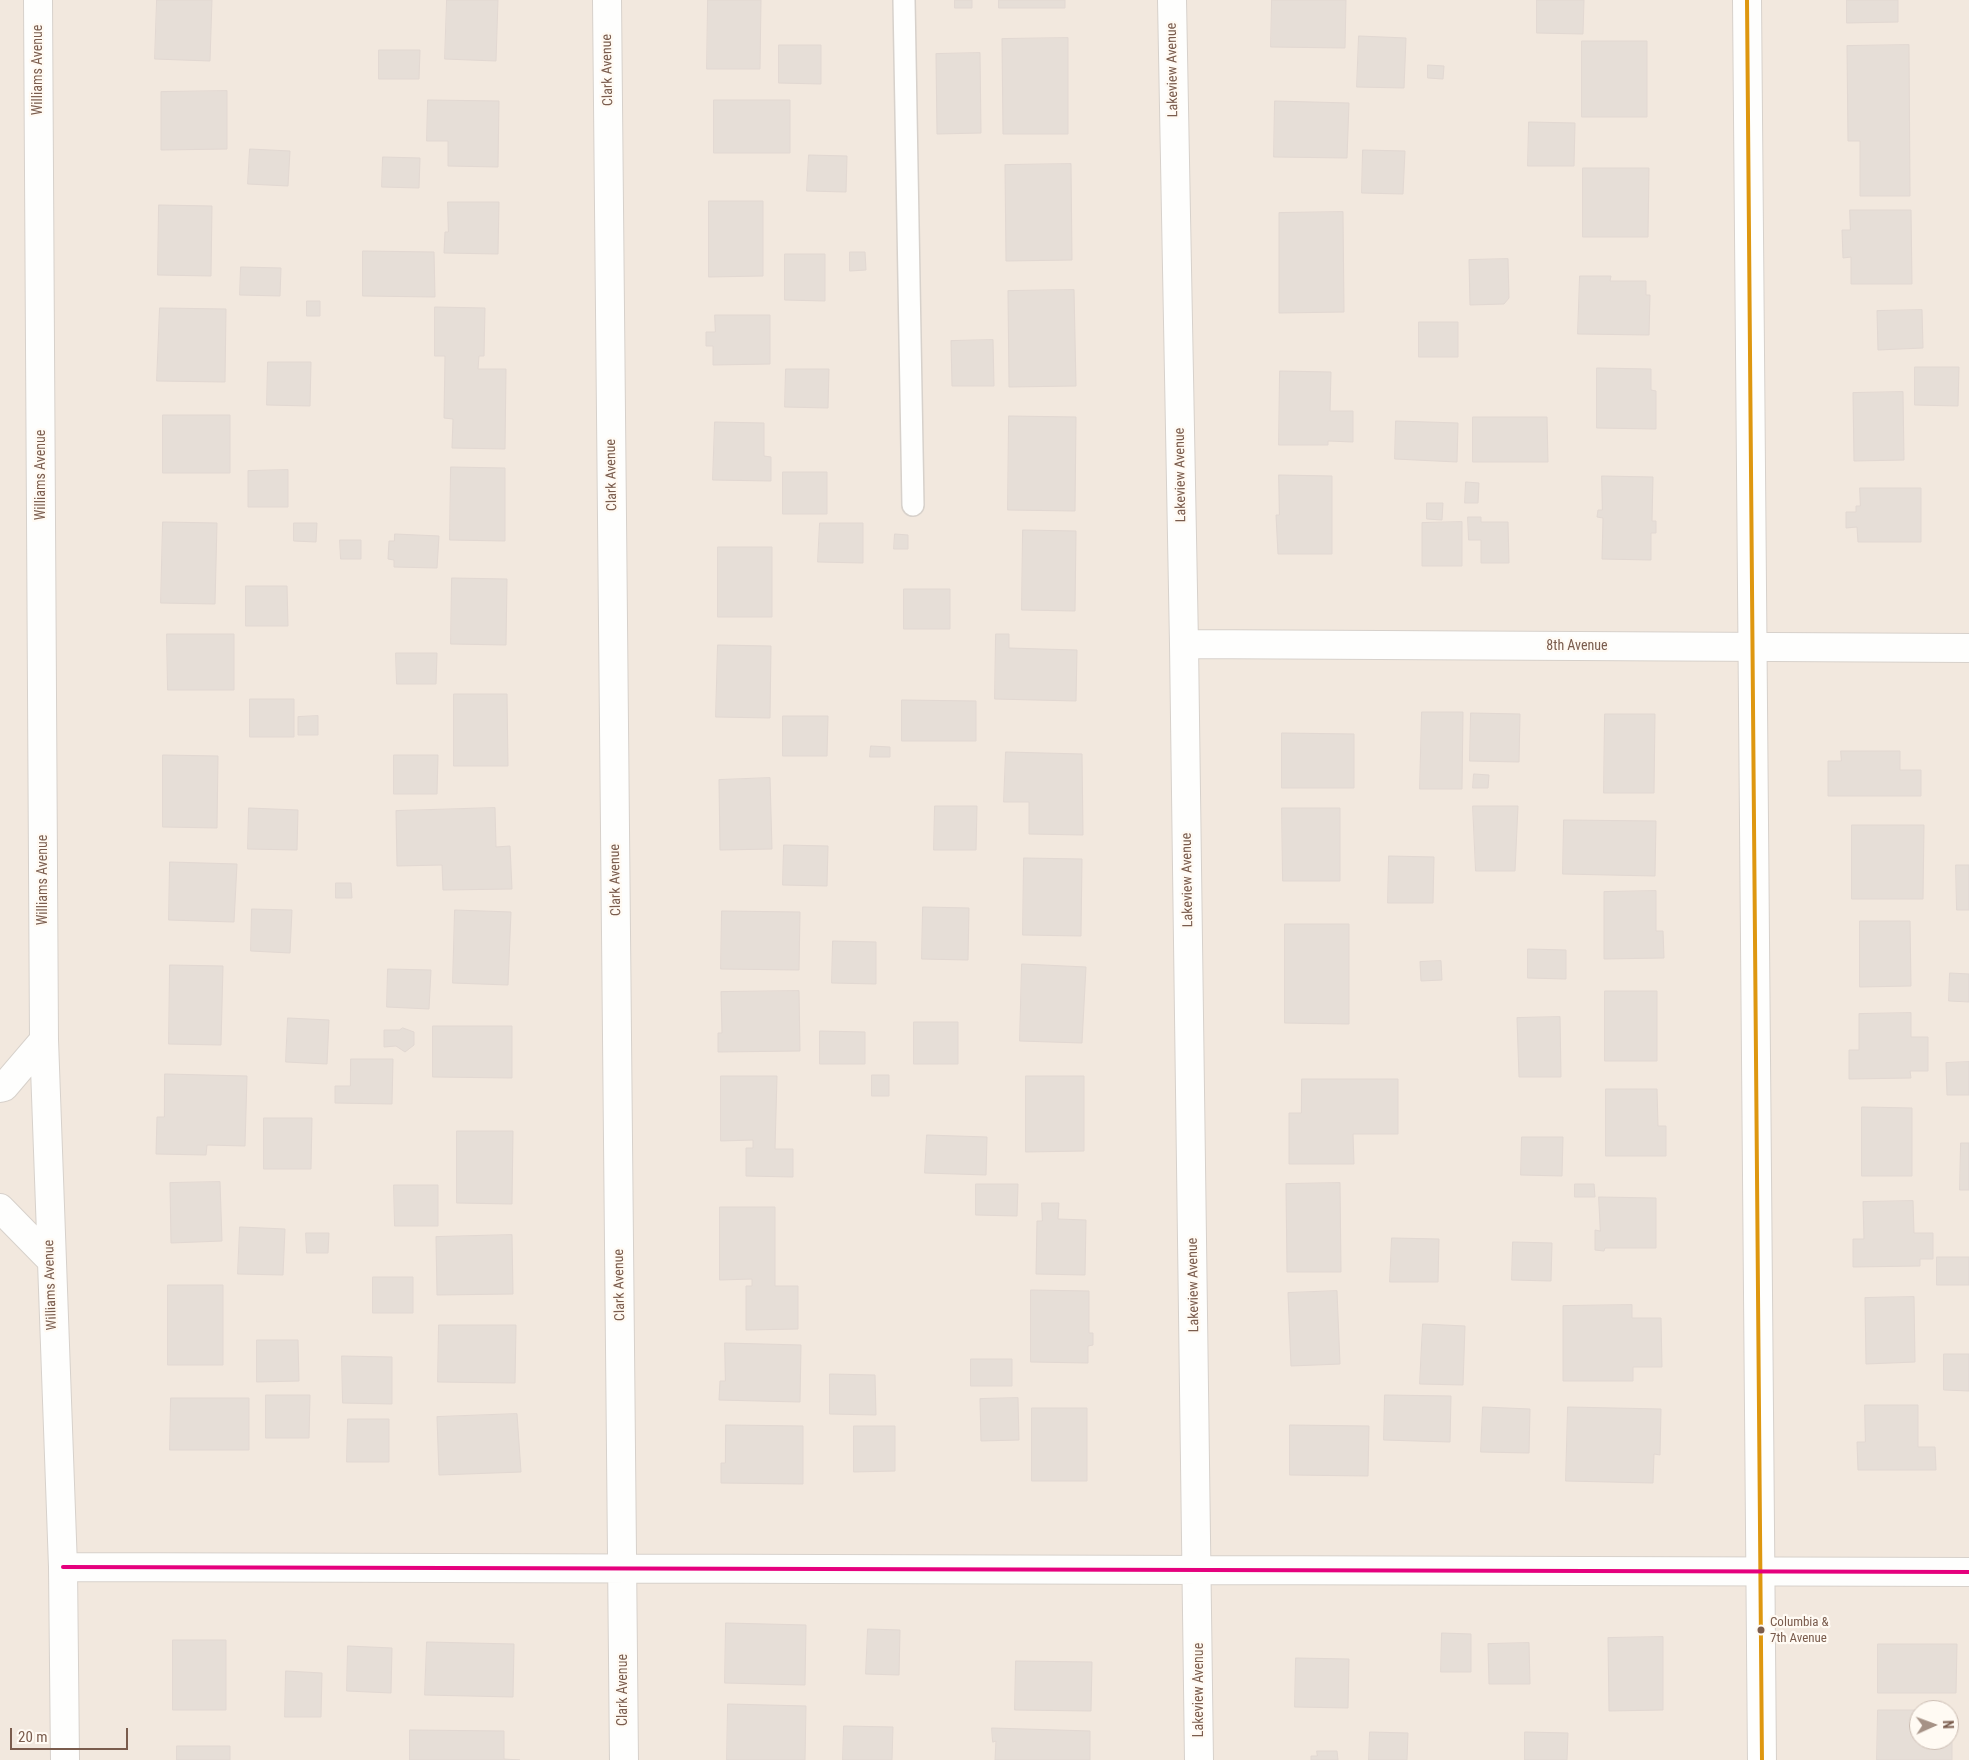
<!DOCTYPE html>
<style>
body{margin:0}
#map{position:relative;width:1969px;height:1760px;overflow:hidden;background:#f9f5f0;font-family:"Roboto Condensed",sans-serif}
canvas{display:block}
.north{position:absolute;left:1909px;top:1700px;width:50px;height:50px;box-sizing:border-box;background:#fffaf3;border:1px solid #cabbb1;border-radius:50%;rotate:88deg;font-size:14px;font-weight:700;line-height:20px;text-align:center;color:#7a5c4d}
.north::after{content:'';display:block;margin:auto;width:18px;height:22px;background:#a69286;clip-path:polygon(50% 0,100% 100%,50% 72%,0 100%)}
.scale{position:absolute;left:10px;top:1728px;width:118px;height:22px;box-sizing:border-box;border:2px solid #7a5c4d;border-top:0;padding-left:6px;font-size:15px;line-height:18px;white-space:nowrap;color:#7a5c4d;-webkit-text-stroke:4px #fffaf3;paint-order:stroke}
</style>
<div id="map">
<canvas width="1969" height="1760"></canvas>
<div class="north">N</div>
<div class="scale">20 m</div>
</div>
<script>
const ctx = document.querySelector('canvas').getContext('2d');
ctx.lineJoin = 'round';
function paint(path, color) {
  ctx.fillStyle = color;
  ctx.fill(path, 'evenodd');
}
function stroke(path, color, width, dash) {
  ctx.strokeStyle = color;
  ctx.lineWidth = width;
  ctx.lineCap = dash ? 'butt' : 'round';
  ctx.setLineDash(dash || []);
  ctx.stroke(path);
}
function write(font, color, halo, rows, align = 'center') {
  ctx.font = font + ' "Roboto Condensed",sans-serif';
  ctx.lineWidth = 4.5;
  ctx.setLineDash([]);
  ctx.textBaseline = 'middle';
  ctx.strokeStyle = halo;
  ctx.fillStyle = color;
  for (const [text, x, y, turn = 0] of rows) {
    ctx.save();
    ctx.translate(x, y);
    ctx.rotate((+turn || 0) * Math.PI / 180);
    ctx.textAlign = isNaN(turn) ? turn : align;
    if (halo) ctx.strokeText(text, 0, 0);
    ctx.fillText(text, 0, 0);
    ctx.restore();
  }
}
paint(new Path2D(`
 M 0,0 L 1969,0 L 1969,1760 L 0,1760 ZM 1919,1710 L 1949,1710 L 1949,1740 L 1919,1740 Z`), '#f2e8de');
const building = new Path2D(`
 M 157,0 L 212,0 L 210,61 L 155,59 Z
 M 447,0 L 498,0 L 496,61 L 445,59 Z
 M 708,0 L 761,0 L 760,69 L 707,69 Z
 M 955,0 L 972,0 L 972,8 L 955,8 Z
 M 999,0 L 1065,0 L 1065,8 L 999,8 Z
 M 1272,0 L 1346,0 L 1345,48 L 1271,47 Z
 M 1537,0 L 1584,0 L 1583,34 L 1537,33 Z
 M 1847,0 L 1898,0 L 1898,22 L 1847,23 Z
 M 1359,36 L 1406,38 L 1404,88 L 1357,87 Z
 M 1068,38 L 1068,134 L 1003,134 L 1002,39 Z
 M 1582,41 L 1647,41 L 1647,117 L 1582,117 Z
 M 779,45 L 821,45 L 821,84 L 779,83 Z
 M 1909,45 L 1910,196 L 1860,196 L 1860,141 L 1848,141 L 1847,46 Z
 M 379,50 L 420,50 L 419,79 L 379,79 Z
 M 980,53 L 981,133 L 937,134 L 936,54 Z
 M 1428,65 L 1444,66 L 1443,79 L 1428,78 Z
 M 227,91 L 227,149 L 161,150 L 161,92 Z
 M 428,100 L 499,101 L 498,167 L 448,166 L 448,141 L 427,141 Z
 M 714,100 L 790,100 L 790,153 L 714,153 Z
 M 1275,101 L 1349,103 L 1347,158 L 1274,157 Z
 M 1529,122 L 1575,123 L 1574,166 L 1528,166 Z
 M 250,149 L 290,151 L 288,186 L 248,184 Z
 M 1363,150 L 1405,151 L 1403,194 L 1362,193 Z
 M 809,155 L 847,156 L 846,192 L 807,191 Z
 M 383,157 L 420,158 L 419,188 L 382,187 Z
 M 1071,164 L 1072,260 L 1006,261 L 1005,165 Z
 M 1583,168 L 1649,168 L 1648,237 L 1583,237 Z
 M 709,201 L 763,201 L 763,276 L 709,277 Z
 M 448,202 L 499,202 L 498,254 L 444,253 L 445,232 L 448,232 Z
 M 159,205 L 212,206 L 211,276 L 158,275 Z
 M 1850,210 L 1911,210 L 1912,284 L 1851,284 L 1851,257 L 1843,258 L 1842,230 L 1850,230 Z
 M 1343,212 L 1344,312 L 1279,313 L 1279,213 Z
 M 363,251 L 434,252 L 435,297 L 363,296 Z
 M 850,252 L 865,252 L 866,270 L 850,271 Z
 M 785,254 L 825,254 L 825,301 L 785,300 Z
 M 1508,259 L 1509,298 L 1504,304 L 1470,305 L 1469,260 Z
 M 241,267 L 281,268 L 280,296 L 240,295 Z
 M 1580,276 L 1611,276 L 1610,281 L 1646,281 L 1646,295 L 1650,295 L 1649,335 L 1578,334 Z
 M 1074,290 L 1076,386 L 1009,387 L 1008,291 Z
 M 307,301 L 320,301 L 320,316 L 307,316 Z
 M 435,307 L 485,308 L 484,356 L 479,356 L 478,369 L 506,369 L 505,449 L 452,448 L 453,419 L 444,418 L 445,356 L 435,356 Z
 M 160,308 L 226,309 L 225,382 L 157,381 Z
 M 1922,310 L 1923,348 L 1878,350 L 1877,311 Z
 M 715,315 L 770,315 L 770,364 L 713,365 L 713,346 L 706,346 L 706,332 L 715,332 Z
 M 1419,322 L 1458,322 L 1458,357 L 1419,357 Z
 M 993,340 L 994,386 L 952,386 L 951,341 Z
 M 268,362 L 311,362 L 310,406 L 267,405 Z
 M 1915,367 L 1959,367 L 1958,406 L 1915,405 Z
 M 1597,368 L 1651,369 L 1651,390 L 1656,391 L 1656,429 L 1597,428 Z
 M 786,369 L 829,369 L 828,408 L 785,407 Z
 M 1280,371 L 1331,372 L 1330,411 L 1353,411 L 1353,442 L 1328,441 L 1328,445 L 1279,445 Z
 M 1903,392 L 1904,460 L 1854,461 L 1853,393 Z
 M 163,415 L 230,415 L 230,473 L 163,473 Z
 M 1009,416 L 1076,417 L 1075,511 L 1008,510 Z
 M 1473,417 L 1547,417 L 1548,462 L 1473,462 Z
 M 1396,421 L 1458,423 L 1457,462 L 1395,459 Z
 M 715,422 L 764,423 L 764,456 L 771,457 L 771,481 L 713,480 Z
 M 451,467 L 505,468 L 505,541 L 450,540 Z
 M 288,470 L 288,507 L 248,507 L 248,471 Z
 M 783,472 L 827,472 L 827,514 L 783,514 Z
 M 1279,475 L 1332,476 L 1332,554 L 1278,554 L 1276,515 L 1279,515 Z
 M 1602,476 L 1653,477 L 1652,521 L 1656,521 L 1656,533 L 1651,533 L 1651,560 L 1602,559 L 1603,518 L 1597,517 L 1598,510 L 1602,510 Z
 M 1466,482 L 1479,483 L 1478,503 L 1465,503 Z
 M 1860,488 L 1921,488 L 1921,542 L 1858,542 L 1857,527 L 1846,528 L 1846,512 L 1856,512 L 1856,506 L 1860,506 Z
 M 1427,503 L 1443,503 L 1442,520 L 1427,519 Z
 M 1468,517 L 1481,517 L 1481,522 L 1508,522 L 1509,563 L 1481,563 L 1481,540 L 1469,540 Z
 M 163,522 L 217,523 L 215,604 L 161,603 Z
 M 1462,522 L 1462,566 L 1422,566 L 1422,523 Z
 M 294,523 L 317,523 L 316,542 L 294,541 Z
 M 820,523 L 863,523 L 863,563 L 818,562 Z
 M 1023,530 L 1076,531 L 1075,611 L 1022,610 Z
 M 395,534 L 439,536 L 437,568 L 394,567 L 394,560 L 388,559 L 389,541 L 394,541 Z
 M 895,534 L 908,535 L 908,549 L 894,549 Z
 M 340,540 L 361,540 L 361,559 L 341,559 Z
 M 718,547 L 772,547 L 772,617 L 718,617 Z
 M 452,578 L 507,579 L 506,645 L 451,644 Z
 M 246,586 L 287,586 L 288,626 L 246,626 Z
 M 904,589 L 950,589 L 950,629 L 904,629 Z
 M 167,634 L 234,634 L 234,690 L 168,690 Z
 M 996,634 L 1009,634 L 1009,648 L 1077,650 L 1076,701 L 995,699 Z
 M 718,645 L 771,646 L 770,718 L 716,717 Z
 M 396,653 L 437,653 L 436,684 L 397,684 Z
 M 454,694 L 507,694 L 508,766 L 454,766 Z
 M 250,699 L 294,699 L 294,737 L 250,737 Z
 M 902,700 L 976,701 L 976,741 L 902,741 Z
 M 1422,712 L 1463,712 L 1462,789 L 1420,789 Z
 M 1471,713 L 1520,714 L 1519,762 L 1470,761 Z
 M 1605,714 L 1655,714 L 1654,793 L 1604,793 Z
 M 318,716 L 318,735 L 298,735 L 298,717 Z
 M 783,716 L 828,716 L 827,756 L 783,756 Z
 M 1282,733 L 1354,734 L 1354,788 L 1282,788 Z
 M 871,746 L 890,747 L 890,757 L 870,757 Z
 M 1841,751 L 1900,751 L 1900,770 L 1921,770 L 1921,796 L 1828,796 L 1828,761 L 1841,761 Z
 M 1006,752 L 1082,754 L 1083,835 L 1029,834 L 1029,802 L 1004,802 Z
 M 163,755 L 218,756 L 217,828 L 163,827 Z
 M 394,755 L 438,755 L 437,794 L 394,794 Z
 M 1474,774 L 1489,775 L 1488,788 L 1473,788 Z
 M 770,778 L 772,849 L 720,850 L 719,780 Z
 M 935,806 L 977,806 L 976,850 L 934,850 Z
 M 1473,806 L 1518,806 L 1515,871 L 1476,871 Z
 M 249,808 L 298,810 L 297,850 L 248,849 Z
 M 495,808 L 496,847 L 510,846 L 512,889 L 443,890 L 442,865 L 397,866 L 396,811 Z
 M 1282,808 L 1340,808 L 1340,881 L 1283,881 Z
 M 1564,820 L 1656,821 L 1655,876 L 1563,874 Z
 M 1852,825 L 1924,825 L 1923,899 L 1852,899 Z
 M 784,845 L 828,846 L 827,886 L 783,885 Z
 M 1389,856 L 1434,857 L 1433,903 L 1388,903 Z
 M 1024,858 L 1082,859 L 1081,936 L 1023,935 Z
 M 170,862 L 237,864 L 234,922 L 169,920 Z
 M 1956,865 L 1969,865 L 1969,910 L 1957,910 Z
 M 336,883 L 351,883 L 352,898 L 336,898 Z
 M 1656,891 L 1656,931 L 1663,931 L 1664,958 L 1604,959 L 1604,892 Z
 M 923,907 L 969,908 L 968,960 L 922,959 Z
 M 252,909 L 292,910 L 290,953 L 251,951 Z
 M 455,910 L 511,912 L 508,985 L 453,983 Z
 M 722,911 L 800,912 L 799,970 L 721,969 Z
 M 1860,921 L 1910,921 L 1911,986 L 1860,987 Z
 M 1285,924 L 1349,924 L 1349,1024 L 1285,1023 Z
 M 833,941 L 876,942 L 876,984 L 832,983 Z
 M 1528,949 L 1566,950 L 1566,979 L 1528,978 Z
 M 1441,961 L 1442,980 L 1421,981 L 1420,962 Z
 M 1022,964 L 1086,967 L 1082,1043 L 1020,1041 Z
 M 170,965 L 223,966 L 221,1045 L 169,1044 Z
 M 388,969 L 431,970 L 429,1009 L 387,1007 Z
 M 1950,973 L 1969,974 L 1969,1002 L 1949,1001 Z
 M 799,991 L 800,1051 L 718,1052 L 718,1033 L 722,1033 L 721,992 Z
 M 1605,991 L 1657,991 L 1657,1061 L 1605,1061 Z
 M 1911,1013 L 1911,1037 L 1928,1037 L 1928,1071 L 1910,1071 L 1911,1078 L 1849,1079 L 1849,1050 L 1859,1050 L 1859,1014 Z
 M 1560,1017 L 1561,1077 L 1519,1077 L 1517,1018 Z
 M 288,1018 L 329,1020 L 327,1064 L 286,1062 Z
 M 914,1022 L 958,1022 L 958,1064 L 914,1064 Z
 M 433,1026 L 512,1026 L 512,1078 L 433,1077 Z
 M 403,1028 L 414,1032 L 414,1045 L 405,1052 L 396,1046 L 384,1047 L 384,1030 L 399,1030 Z
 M 820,1031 L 865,1032 L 865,1064 L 820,1064 Z
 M 351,1059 L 393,1059 L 392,1104 L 335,1103 L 335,1086 L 350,1086 Z
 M 1969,1062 L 1969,1095 L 1947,1095 L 1946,1063 Z
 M 165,1074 L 247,1076 L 245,1146 L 207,1145 L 206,1155 L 156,1154 L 157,1117 L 164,1117 Z
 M 872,1075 L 889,1075 L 889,1096 L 872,1096 Z
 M 721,1076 L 777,1076 L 775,1149 L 793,1149 L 793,1177 L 746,1176 L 746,1148 L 753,1148 L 753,1140 L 721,1141 Z
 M 1026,1076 L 1084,1076 L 1084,1151 L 1026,1152 Z
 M 1302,1079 L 1398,1079 L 1398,1134 L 1353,1134 L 1354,1164 L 1289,1164 L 1289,1113 L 1301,1113 Z
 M 1606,1089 L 1657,1089 L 1658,1126 L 1666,1126 L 1666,1156 L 1606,1156 Z
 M 1862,1107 L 1912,1108 L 1912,1176 L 1862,1176 Z
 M 264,1118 L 312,1118 L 311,1169 L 264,1169 Z
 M 457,1131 L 513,1131 L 512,1204 L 457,1203 Z
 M 927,1135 L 987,1137 L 986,1175 L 925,1173 Z
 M 1522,1137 L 1563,1137 L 1562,1176 L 1521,1175 Z
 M 1961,1143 L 1969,1143 L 1969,1190 L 1960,1190 Z
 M 220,1182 L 222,1241 L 171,1243 L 170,1183 Z
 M 1340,1183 L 1341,1272 L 1287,1272 L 1286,1184 Z
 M 976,1184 L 1018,1184 L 1017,1216 L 976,1215 Z
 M 1575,1184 L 1594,1184 L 1595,1197 L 1575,1197 Z
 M 394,1185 L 438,1185 L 438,1226 L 395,1226 Z
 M 1599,1197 L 1656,1198 L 1656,1248 L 1605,1248 L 1604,1251 L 1595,1250 L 1595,1230 L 1600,1231 Z
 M 1913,1201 L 1914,1233 L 1933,1233 L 1933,1259 L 1920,1259 L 1920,1266 L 1853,1267 L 1853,1239 L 1864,1239 L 1863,1202 Z
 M 1042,1203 L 1059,1203 L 1058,1219 L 1086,1220 L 1085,1275 L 1036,1274 L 1037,1221 L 1042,1221 Z
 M 720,1207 L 775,1207 L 775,1286 L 798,1286 L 798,1329 L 746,1330 L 746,1286 L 752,1286 L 752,1279 L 720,1280 Z
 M 240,1227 L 285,1229 L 283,1275 L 238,1274 Z
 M 306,1233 L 329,1233 L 328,1253 L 307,1253 Z
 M 512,1235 L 513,1294 L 437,1295 L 436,1237 Z
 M 1392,1238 L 1439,1239 L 1438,1282 L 1390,1282 Z
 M 1513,1242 L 1552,1243 L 1551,1281 L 1512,1280 Z
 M 1937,1257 L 1969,1257 L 1969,1285 L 1937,1285 Z
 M 373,1277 L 413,1277 L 413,1313 L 373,1313 Z
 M 168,1285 L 223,1285 L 223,1365 L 168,1365 Z
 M 1031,1290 L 1089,1291 L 1089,1333 L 1093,1333 L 1093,1345 L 1088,1346 L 1088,1363 L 1031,1362 Z
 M 1337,1291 L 1340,1364 L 1291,1366 L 1288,1293 Z
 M 1914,1297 L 1915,1362 L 1866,1364 L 1865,1298 Z
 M 1632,1305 L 1632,1318 L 1661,1318 L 1662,1367 L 1633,1367 L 1633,1381 L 1563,1381 L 1563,1306 Z
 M 1423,1324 L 1465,1326 L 1463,1385 L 1420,1384 Z
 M 439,1325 L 516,1325 L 515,1383 L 438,1382 Z
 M 257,1340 L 298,1340 L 299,1381 L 257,1382 Z
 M 725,1343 L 801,1345 L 800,1402 L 719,1400 L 720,1381 L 725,1381 Z
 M 1944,1354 L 1969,1354 L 1969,1391 L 1944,1390 Z
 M 342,1356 L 392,1357 L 392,1404 L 343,1403 Z
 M 971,1359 L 1012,1359 L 1012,1386 L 971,1386 Z
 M 830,1374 L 875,1375 L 876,1415 L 830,1414 Z
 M 266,1395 L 310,1395 L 309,1438 L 266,1438 Z
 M 1385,1395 L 1451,1396 L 1450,1442 L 1384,1440 Z
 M 171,1398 L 249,1398 L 249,1450 L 170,1450 Z
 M 1018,1398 L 1019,1440 L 981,1441 L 980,1399 Z
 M 1865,1405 L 1918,1405 L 1918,1447 L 1935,1447 L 1936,1470 L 1858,1470 L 1857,1442 L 1865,1442 Z
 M 1483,1407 L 1530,1409 L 1529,1453 L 1481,1452 Z
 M 1568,1407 L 1661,1409 L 1660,1455 L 1654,1454 L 1653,1483 L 1566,1481 Z
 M 1032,1408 L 1087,1408 L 1087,1481 L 1032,1481 Z
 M 517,1414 L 521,1472 L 439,1475 L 437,1417 Z
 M 348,1419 L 389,1419 L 389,1462 L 347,1462 Z
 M 726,1425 L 803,1426 L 803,1484 L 721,1483 L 721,1463 L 725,1463 Z
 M 1290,1425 L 1369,1426 L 1368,1476 L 1290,1475 Z
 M 854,1426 L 895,1426 L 895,1471 L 854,1472 Z
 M 726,1623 L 806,1625 L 805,1685 L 725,1683 Z
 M 868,1629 L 900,1630 L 899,1675 L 866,1674 Z
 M 1442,1633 L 1471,1634 L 1471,1672 L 1441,1672 Z
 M 1663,1637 L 1663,1710 L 1609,1711 L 1608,1638 Z
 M 173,1640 L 226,1640 L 226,1710 L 173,1710 Z
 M 427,1642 L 514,1644 L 513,1697 L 425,1695 Z
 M 1529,1643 L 1530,1684 L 1489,1684 L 1488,1644 Z
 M 1878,1644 L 1957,1644 L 1956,1693 L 1878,1693 Z
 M 348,1646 L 392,1648 L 391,1693 L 347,1691 Z
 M 1296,1658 L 1349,1659 L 1348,1708 L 1295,1707 Z
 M 1016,1661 L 1092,1662 L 1091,1711 L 1015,1710 Z
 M 286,1671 L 322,1673 L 321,1717 L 285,1717 Z
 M 728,1704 L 806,1706 L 805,1760 L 727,1760 Z
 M 1878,1710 L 1919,1710 L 1919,1740 L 1949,1740 L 1949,1711 L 1952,1711 L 1952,1760 L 1877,1760 Z
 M 844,1726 L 893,1727 L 892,1760 L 843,1760 Z
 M 992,1728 L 1090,1731 L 1090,1760 L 995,1760 L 996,1741 L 993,1742 Z
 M 410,1730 L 504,1731 L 504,1759 L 520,1760 L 410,1760 Z
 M 1370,1732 L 1408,1733 L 1407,1760 L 1369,1760 Z
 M 1525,1732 L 1568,1733 L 1567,1760 L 1525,1760 Z
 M 177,1746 L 230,1746 L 230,1760 L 177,1760 Z
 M 1317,1751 L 1337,1751 L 1338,1760 L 1311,1760 L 1311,1756 L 1317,1756 Z`);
paint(building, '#e6ded7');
stroke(building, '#e2d8d2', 1);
const service = new Path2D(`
 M 904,0 L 913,505`);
const minor = new Path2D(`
 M 38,0 L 44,1040 L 63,1567 L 65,1760
 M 607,0 L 624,1760
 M 1172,0 L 1184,644 L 1199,1760
 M 1184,644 L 1969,648
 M 0,1088 L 4,1087 L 44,1040
 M 0,1208 L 50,1259
 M 63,1567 L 1969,1572`);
const tertiary = new Path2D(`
 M 1747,0 L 1762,1760`);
stroke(service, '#d7d1cb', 24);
stroke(minor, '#d7d1cb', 30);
stroke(tertiary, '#d7d1cb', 30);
stroke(service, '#fefefd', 21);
stroke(minor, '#fefefd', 28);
stroke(tertiary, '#fefefd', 28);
stroke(new Path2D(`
 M 1747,0 L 1762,1760`), '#de970f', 4);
stroke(new Path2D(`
 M 63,1567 L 1969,1572`), '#e5007d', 4);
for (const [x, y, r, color] of [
 [1761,1630,4.5,"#7a5c4d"]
]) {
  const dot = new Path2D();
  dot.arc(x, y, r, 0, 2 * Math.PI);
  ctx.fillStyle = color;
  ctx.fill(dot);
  stroke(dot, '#fffaf3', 2);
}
write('13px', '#7a5c4d', '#fffaf3', [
 ["Columbia &",1770,1623],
 ["7th Avenue",1770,1639]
], 'left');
write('14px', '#7a5c4d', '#fffaf3', [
 ["Williams Avenue",38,70,-90],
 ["Clark Avenue",608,70,-91],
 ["Lakeview Avenue",1173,70,-91],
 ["Williams Avenue",41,475,-90],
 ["Clark Avenue",612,475,-91],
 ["Lakeview Avenue",1181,475,-91],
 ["8th Avenue",1577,646],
 ["Williams Avenue",43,880,-90],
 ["Clark Avenue",616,880,-91],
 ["Lakeview Avenue",1188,880,-91],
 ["Williams Avenue",51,1285,-92],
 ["Clark Avenue",620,1285,-91],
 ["Lakeview Avenue",1194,1285,-91],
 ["Clark Avenue",623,1690,-90],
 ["Lakeview Avenue",1199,1690,-90]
]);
</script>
